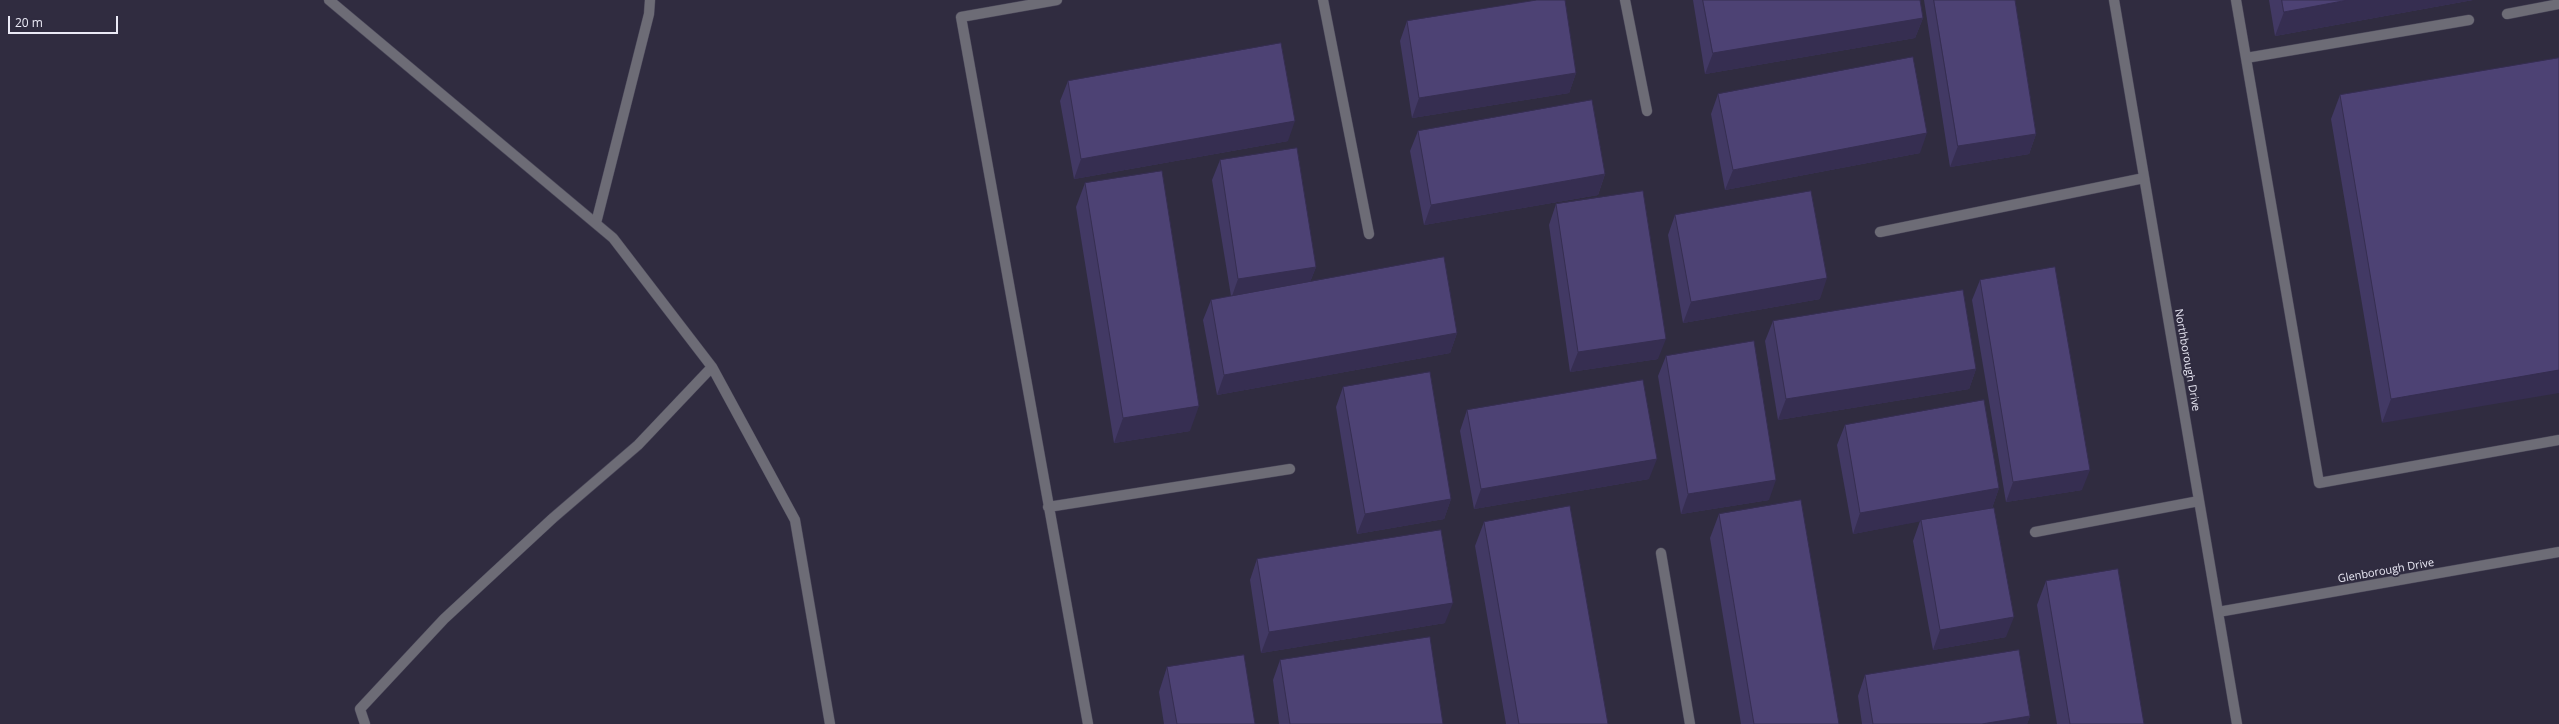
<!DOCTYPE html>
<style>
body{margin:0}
#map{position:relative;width:2559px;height:724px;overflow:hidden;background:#302c40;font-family:"Open Sans",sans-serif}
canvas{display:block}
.scale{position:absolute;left:8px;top:16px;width:110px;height:18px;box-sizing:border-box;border:2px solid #ebeaf6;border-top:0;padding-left:5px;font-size:12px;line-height:14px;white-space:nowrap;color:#ebeaf6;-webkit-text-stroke:3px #302c40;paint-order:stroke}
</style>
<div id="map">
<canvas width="2559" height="724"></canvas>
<div class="scale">20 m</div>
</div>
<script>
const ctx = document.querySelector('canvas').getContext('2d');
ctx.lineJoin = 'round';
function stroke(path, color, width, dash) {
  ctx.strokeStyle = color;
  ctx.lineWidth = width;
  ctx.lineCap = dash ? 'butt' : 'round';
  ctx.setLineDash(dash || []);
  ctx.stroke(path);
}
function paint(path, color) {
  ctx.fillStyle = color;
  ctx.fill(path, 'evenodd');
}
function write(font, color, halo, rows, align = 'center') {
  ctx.font = font + ' "Open Sans",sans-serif';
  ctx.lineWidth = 4;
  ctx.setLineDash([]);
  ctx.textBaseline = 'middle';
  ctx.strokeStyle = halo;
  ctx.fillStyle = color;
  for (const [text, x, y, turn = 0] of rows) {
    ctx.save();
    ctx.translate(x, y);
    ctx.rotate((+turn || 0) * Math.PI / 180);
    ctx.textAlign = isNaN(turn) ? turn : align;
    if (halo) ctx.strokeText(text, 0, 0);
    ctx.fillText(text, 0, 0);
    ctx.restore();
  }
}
const minor = new Path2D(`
 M 329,0 L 613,238 L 712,367 L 638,445 L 553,518 L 444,619 L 360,709 L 365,724
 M 1057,0 L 961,17 L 1088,724
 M 1323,0 L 1369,234
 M 1625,0 L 1647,111
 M 2114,0 L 2237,724
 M 2236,0 L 2319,483 L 2559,440
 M 2507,14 L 2559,4
 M 2246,58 L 2469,20
 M 596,223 L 649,14 L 650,0
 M 1880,232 L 2144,178
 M 712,367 L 795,520 L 830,724
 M 1048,507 L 1290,469
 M 2035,532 L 2199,501
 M 1661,553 L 1690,724
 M 2218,612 L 2559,552`);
stroke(minor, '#4a4759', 11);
stroke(minor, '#6d6c76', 10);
paint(new Path2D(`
 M 1693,0 L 1920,0 L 1923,18 L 1915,38 L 1705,74 Z
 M 1924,0 L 2015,0 L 2036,134 L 2029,154 L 1950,167 Z
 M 2269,0 L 2473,0 L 2275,36 Z
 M 1407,21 L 1576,73 L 1569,93 L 1412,118 L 1400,41 Z
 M 2559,58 L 2382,423 L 2331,119 L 2340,95 Z
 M 1068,81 L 1288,141 L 1074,179 L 1060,101 Z
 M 1718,94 L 1920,153 L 1725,190 L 1711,114 Z
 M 1418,131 L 1605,174 L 1598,195 L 1424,225 L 1410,151 Z
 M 1220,160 L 1316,267 L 1310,282 L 1457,333 L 1450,353 L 1217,395 L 1203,320 L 1211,300 L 1231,296 L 1212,180 Z
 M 1085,183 L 1190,431 L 1114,443 L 1076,207 Z
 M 1556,204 L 1658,359 L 1570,372 L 1549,225 Z
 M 1675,215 L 1820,299 L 1683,323 L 1668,235 Z
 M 1980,280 L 2082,490 L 2006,502 L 1972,300 Z
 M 1773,321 L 1976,369 L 1969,389 L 1778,420 L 1765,341 Z
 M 1666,356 L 1769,500 L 1681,514 L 1658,376 Z
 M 1343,387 L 1451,499 L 1444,519 L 1357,534 L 1336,407 Z
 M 1467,410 L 1649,479 L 1474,509 L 1460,431 Z
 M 1845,425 L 1999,488 L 1992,508 L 2006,637 L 1933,650 L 1913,541 L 1920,521 L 1853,534 L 1837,445 Z
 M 1719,514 L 1839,724 L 1741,724 L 1710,538 Z
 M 1484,522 L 1608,724 L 1506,724 L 1475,546 Z
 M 1257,559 L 1445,623 L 1261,653 L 1250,580 Z
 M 2046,581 L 2144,724 L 2057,724 L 2037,605 Z
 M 1280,660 L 1443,724 L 1279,724 L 1273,680 Z
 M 1167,667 L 1255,724 L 1164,724 L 1159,692 Z
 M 1865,675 L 2030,716 L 2027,724 L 1862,724 L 1858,696 Z`), '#423964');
paint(new Path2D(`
 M 2348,0 L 2473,0 L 2275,36 L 2284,12 Z
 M 1923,18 L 1915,38 L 1705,74 L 1713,53 Z
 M 1576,73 L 1569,93 L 1412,118 L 1419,98 Z
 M 1295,121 L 1288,141 L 1074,179 L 1081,159 Z
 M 1927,133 L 1920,153 L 1725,190 L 1733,170 Z
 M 2036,134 L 2029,154 L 1950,167 L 1958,146 Z
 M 1605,174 L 1598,195 L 1424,225 L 1431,205 Z
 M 1316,267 L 1308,287 L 1231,299 L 1238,279 Z
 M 1827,278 L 1820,299 L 1683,323 L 1691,302 Z
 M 1457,333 L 1450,353 L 1217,395 L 1224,375 Z
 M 1666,339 L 1658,359 L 1570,372 L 1578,352 Z
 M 1976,369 L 1969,389 L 1778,420 L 1786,399 Z
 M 2559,370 L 2559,393 L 2382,423 L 2391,399 Z
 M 1199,406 L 1190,431 L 1114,443 L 1123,418 Z
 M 1657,459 L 1649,479 L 1474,509 L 1481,489 Z
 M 2090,470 L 2082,490 L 2006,502 L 2013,482 Z
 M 1776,480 L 1769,500 L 1681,514 L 1688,494 Z
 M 1999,488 L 1992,508 L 1853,534 L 1860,513 Z
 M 1451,499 L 1444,519 L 1357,534 L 1365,514 Z
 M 1453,603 L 1445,623 L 1261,653 L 1269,632 Z
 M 2014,617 L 2006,637 L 1933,650 L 1940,630 Z
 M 2030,716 L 2027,724 L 1982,724 Z`), '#362e51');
const building = new Path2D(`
 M 1537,0 L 1565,0 L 1576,73 L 1419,98 L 1407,21 Z
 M 1703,0 L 1920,0 L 1923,18 L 1713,53 Z
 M 1934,0 L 2015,0 L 2036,134 L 1958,146 Z
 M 2282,0 L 2348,0 L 2284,12 Z
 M 1281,43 L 1295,121 L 1081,159 L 1068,81 Z
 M 1913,57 L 1927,133 L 1733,170 L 1718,94 Z
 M 2559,58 L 2559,370 L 2391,399 L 2340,95 Z
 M 1592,100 L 1605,174 L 1431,205 L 1418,131 Z
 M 1297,148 L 1316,267 L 1238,279 L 1220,160 Z
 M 1162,171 L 1199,406 L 1123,418 L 1085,183 Z
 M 1643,191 L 1666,339 L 1578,352 L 1556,204 Z
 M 1811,191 L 1827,278 L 1691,302 L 1675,215 Z
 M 1444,257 L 1457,333 L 1224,375 L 1211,300 Z
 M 2055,267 L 2090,470 L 2013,482 L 1980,280 Z
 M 1963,290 L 1976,369 L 1786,399 L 1773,321 Z
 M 1754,341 L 1776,480 L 1688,494 L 1666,356 Z
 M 1430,372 L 1451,499 L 1365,514 L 1343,387 Z
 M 1643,380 L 1657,459 L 1481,489 L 1467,410 Z
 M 1984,400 L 1999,488 L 1860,513 L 1845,425 Z
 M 1801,500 L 1839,724 L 1754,724 L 1719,514 Z
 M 1570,506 L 1608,724 L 1519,724 L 1484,522 Z
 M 1994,508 L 2014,617 L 1940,630 L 1921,520 Z
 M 1441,530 L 1453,603 L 1269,632 L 1257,559 Z
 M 2118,569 L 2144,724 L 2070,724 L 2046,581 Z
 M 1430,637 L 1443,724 L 1290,724 L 1280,660 Z
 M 2019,650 L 2030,716 L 1982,724 L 1873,724 L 1865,675 Z
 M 1244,655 L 1255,724 L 1177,724 L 1167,667 Z`);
paint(building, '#4d4274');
stroke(building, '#362e51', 1);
write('11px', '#ebeaf6', '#302c40', [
 ["Northborough Drive",2187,360,80],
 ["Glenborough Drive",2386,571,-10]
]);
</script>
